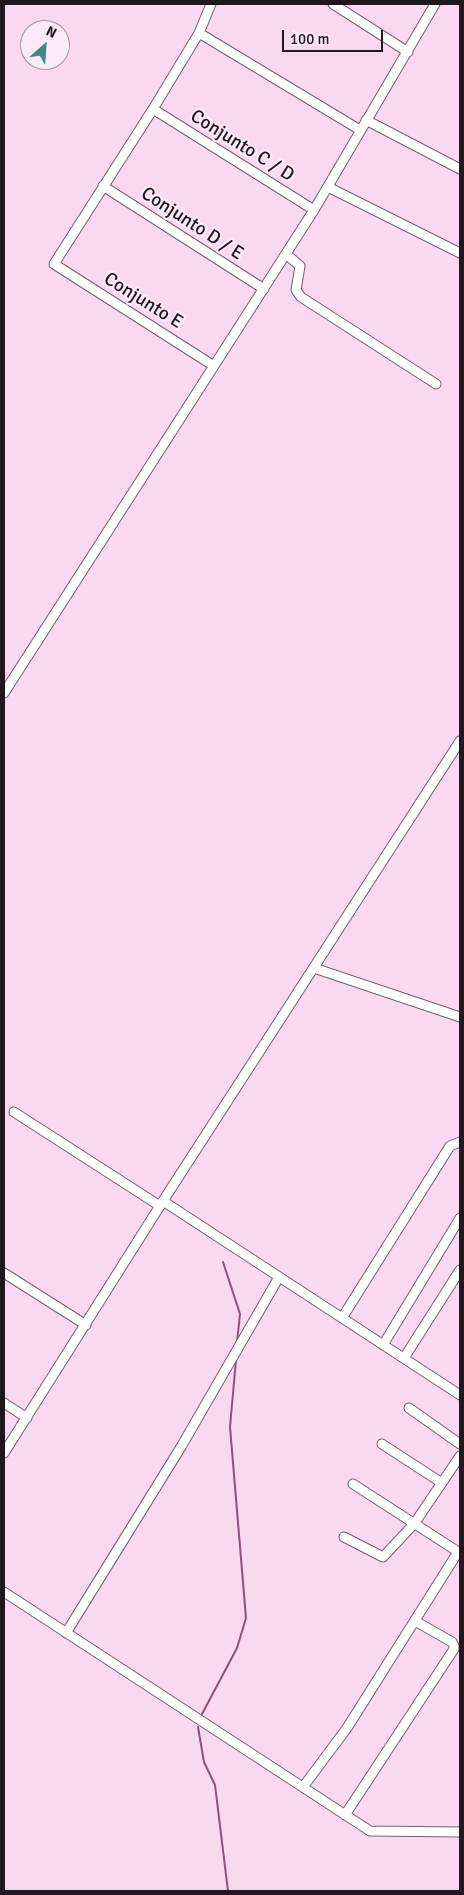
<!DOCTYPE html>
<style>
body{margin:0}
#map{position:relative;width:464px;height:1895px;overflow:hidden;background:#f8d9ef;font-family:Signika,sans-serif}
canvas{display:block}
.frame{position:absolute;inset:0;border:5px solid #22171f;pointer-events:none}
.north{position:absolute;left:20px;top:20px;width:50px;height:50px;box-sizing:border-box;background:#fdeaf8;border:1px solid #a596a1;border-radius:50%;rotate:26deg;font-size:14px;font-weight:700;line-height:20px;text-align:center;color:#22171f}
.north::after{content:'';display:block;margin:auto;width:18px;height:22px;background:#408886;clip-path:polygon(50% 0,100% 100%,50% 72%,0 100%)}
.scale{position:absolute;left:282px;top:30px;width:101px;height:22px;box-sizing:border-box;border:2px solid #22171f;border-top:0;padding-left:6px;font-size:15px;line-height:18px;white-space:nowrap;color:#22171f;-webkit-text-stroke:4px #fdeaf8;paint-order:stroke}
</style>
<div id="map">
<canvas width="464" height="1895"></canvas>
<div class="frame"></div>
<div class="north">N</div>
<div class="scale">100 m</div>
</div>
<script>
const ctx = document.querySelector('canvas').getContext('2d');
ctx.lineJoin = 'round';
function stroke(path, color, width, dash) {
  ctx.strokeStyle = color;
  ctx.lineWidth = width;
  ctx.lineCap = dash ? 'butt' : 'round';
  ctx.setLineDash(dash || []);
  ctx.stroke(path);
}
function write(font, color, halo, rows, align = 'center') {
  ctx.font = font + ' Signika,sans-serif';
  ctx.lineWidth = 4.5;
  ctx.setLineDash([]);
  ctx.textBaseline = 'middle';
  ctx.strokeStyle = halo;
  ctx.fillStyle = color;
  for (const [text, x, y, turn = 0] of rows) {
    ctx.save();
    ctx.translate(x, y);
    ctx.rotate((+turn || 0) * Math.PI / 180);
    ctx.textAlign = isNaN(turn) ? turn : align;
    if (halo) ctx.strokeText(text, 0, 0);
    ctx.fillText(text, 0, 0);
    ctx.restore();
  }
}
stroke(new Path2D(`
 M 223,1262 L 240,1314 L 237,1342
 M 202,1714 L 237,1648 L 246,1618 L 230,1427 L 236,1360
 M 198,1727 L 204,1762 L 215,1785 L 228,1891`), '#8a527e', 2);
const minor = new Path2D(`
 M 211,4 L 199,33 L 153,109 L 54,264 L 214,366
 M 333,4 L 408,52
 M 199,33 L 360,130
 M 153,109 L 314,210
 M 366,120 L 460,169
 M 103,186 L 264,289
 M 328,187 L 460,253
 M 286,254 L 300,266 L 296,290 L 301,297 L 436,384
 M 4,693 L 314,210 L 435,4
 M 314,968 L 460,1017
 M 14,1112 L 160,1206
 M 163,1201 L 460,1395
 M 4,1273 L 86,1325
 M 342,1318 L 450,1146 L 460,1142
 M 383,1345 L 460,1218
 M 404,1358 L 460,1270
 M 4,1403 L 27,1418
 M 409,1408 L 460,1444
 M 382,1444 L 442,1483
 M 4,1453 L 163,1201 L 460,741
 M 353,1484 L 460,1553
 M 344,1537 L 383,1557 L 414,1524 L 460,1456
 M 4,1592 L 370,1831 L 460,1832
 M 66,1633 L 181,1447 L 279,1277
 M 303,1787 L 347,1728 L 458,1552
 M 345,1815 L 454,1649 L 454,1646 L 452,1642 L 415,1621`);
stroke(minor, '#795e72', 11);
stroke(minor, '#fff', 9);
write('19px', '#22171f', '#fdeaf8', [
 ["Conjunto C / D",242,146,32],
 ["Conjunto D / E",192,224,33],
 ["Conjunto E",143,301,32]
]);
</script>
